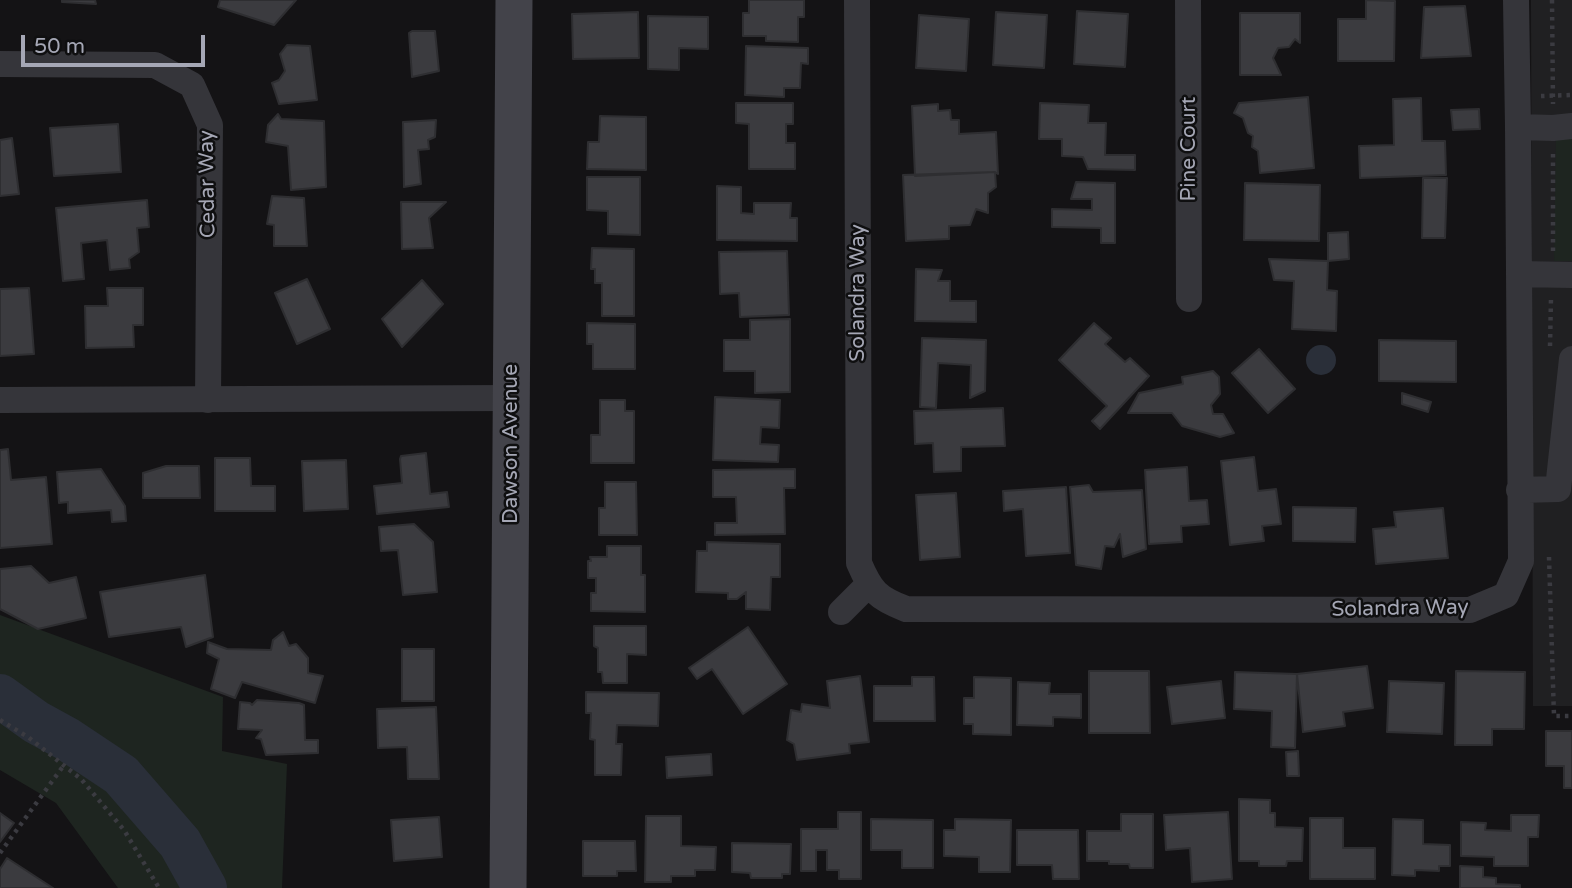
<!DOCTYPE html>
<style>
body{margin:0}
#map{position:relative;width:1572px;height:888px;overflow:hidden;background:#141315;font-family:"Varela Round",sans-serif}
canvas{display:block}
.scale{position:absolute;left:21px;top:35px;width:184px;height:32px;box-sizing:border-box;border:4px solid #a5a7b5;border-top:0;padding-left:9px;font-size:21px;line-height:24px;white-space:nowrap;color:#a5a7b5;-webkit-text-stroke:5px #0f0f10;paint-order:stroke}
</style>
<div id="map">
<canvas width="1572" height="888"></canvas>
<div class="scale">50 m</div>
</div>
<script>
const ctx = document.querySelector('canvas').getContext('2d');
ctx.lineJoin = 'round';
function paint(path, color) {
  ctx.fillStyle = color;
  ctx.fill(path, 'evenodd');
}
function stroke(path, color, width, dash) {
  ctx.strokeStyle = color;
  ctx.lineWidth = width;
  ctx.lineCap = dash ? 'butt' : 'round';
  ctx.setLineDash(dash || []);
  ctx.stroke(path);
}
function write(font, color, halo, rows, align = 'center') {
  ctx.font = font + ' "Varela Round",sans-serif';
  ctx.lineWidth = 5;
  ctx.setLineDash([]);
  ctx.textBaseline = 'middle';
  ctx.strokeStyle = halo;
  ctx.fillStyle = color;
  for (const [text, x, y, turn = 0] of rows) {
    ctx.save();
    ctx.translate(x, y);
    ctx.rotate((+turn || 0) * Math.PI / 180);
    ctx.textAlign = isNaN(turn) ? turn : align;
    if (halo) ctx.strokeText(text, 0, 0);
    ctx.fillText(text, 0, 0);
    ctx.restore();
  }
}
paint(new Path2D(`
 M 1531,0 L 1572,0 L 1572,706 L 1533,706 Z`), '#202022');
paint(new Path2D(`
 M 1556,135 L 1572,136 L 1572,261 L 1554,261 Z
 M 0,615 L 223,697 L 222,751 L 287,764 L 282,888 L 118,888 L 56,803 L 0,770 Z`), '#1e2520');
paint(new Path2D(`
 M1306 360a15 15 0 1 1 30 0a15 15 0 1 1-30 0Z`), '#2a2f39');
stroke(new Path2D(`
 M 0,696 L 36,722 L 67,739 L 121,775 L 180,843 L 205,888`), '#2a2f39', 44);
const building = new Path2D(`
 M 62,0 L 95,0 L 96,4 L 62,2 Z
 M 220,0 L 296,0 L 274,25 L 218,7 Z
 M 749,0 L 804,0 L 804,17 L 798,17 L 798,42 L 766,41 L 766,36 L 743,36 L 743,13 L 749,13 Z
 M 1366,0 L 1395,1 L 1394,61 L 1338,61 L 1338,19 L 1366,19 Z
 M 1465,6 L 1471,56 L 1421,58 L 1424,7 Z
 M 1077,11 L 1128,14 L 1125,67 L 1074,64 Z
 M 638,12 L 639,58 L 573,59 L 572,14 Z
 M 996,12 L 1047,15 L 1044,68 L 993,65 Z
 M 1240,13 L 1300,13 L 1300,43 L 1295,39 L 1289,47 L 1278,48 L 1273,58 L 1281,75 L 1240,75 Z
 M 919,15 L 969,19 L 966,71 L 916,68 Z
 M 648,16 L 708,17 L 708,49 L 679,48 L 679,70 L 648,69 Z
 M 412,31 L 435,31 L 439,71 L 412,77 L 409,33 Z
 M 287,45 L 310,46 L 317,100 L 279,104 L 272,83 L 279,80 L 285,71 L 280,54 Z
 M 746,46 L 808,48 L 808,64 L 801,63 L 800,88 L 784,88 L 784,97 L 745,95 Z
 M 1308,97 L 1314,168 L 1260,173 L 1258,151 L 1252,147 L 1253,136 L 1248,133 L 1243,118 L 1234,113 L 1239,103 Z
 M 1421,98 L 1422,141 L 1445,141 L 1446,175 L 1360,178 L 1359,146 L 1394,145 L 1393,99 Z
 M 736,103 L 793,103 L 793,124 L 786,124 L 786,143 L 795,143 L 795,169 L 749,169 L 749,124 L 736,123 Z
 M 1040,103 L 1089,105 L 1088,123 L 1106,123 L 1105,155 L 1135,155 L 1135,170 L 1088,169 L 1083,157 L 1062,156 L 1062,139 L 1039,139 Z
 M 938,104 L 938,111 L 950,110 L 951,120 L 959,120 L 959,134 L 996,132 L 998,174 L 995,172 L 915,176 L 912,106 Z
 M 1479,109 L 1480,129 L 1453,130 L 1451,110 Z
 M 278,114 L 281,119 L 324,121 L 326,187 L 291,190 L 288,146 L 266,142 L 268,125 Z
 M 600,116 L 646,117 L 646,170 L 587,169 L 588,142 L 599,142 Z
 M 436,120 L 435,137 L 428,140 L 429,149 L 418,150 L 421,184 L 404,187 L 403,122 Z
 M 118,124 L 121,172 L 54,176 L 50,128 Z
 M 12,138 L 19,194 L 0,196 L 0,140 Z
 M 995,172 L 996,187 L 988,193 L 988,213 L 976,209 L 970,225 L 949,226 L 949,239 L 906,241 L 903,175 Z
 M 587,177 L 640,177 L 640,235 L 608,234 L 608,211 L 587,210 Z
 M 1423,178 L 1447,178 L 1445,238 L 1422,238 Z
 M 1076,182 L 1115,183 L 1115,243 L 1101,243 L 1101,228 L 1052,227 L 1052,209 L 1092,210 L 1092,199 L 1071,199 Z
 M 1245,183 L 1320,185 L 1319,241 L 1244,240 Z
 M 717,186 L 741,187 L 741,213 L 754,214 L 754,203 L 791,203 L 790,218 L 797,218 L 797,241 L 717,240 Z
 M 272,196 L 304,198 L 307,246 L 274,246 L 274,225 L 267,224 Z
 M 147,200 L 149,227 L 137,228 L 139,252 L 129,259 L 130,268 L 110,270 L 107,240 L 81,243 L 84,279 L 63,281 L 56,208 Z
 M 401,202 L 446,202 L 429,218 L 433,248 L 402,249 Z
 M 1348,232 L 1349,259 L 1328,261 L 1328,233 Z
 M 592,248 L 634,249 L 634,316 L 602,316 L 602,283 L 595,283 L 595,269 L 591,269 Z
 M 787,251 L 789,315 L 740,317 L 739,293 L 720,294 L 719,252 Z
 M 1269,259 L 1328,261 L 1327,290 L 1337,291 L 1336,331 L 1292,329 L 1294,281 L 1274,280 Z
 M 916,269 L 942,270 L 938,281 L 950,281 L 950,301 L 976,301 L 976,322 L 915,321 Z
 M 307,279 L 330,329 L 297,344 L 275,293 Z
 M 422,280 L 443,304 L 402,347 L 382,319 Z
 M 29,288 L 34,354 L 0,356 L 0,289 Z
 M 107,288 L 143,288 L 143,325 L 133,325 L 134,347 L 86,348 L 85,306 L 108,306 Z
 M 790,319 L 790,392 L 755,393 L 755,371 L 724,371 L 724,340 L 750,340 L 750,320 Z
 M 587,323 L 635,324 L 635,369 L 593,369 L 593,344 L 587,344 Z
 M 1094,323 L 1111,338 L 1105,344 L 1125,362 L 1130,358 L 1149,376 L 1100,429 L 1092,421 L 1107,406 L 1059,360 Z
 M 922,338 L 986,340 L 985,391 L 970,398 L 971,365 L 938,363 L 936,408 L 920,407 Z
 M 1379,340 L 1456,341 L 1456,382 L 1379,381 Z
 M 1259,349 L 1295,389 L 1268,413 L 1232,373 Z
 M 1213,371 L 1219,377 L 1220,394 L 1211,405 L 1213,414 L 1223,414 L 1234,433 L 1220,437 L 1182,426 L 1172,413 L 1128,413 L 1139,393 L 1183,384 L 1182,377 Z
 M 1402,393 L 1431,402 L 1428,412 L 1402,404 Z
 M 715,397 L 780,400 L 779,428 L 761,427 L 760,444 L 779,445 L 778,462 L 713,460 Z
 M 600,400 L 625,400 L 625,411 L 634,411 L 634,463 L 591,463 L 591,435 L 600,435 Z
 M 1003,408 L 1005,446 L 961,447 L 961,471 L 934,472 L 933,443 L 915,444 L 914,411 Z
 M 8,449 L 11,480 L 46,477 L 52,544 L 0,548 L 0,450 Z
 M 426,453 L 430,494 L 447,492 L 449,507 L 377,514 L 374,486 L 402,483 L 400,459 L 401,456 Z
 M 1254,457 L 1258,491 L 1276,489 L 1281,524 L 1262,526 L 1264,541 L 1230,545 L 1221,461 Z
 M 215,458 L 250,458 L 251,486 L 275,486 L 275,511 L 215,511 Z
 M 346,460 L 348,509 L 304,511 L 302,461 Z
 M 166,466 L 199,466 L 200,498 L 143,498 L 143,473 Z
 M 1187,467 L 1189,501 L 1207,500 L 1209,524 L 1181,526 L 1182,542 L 1149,544 L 1145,470 Z
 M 101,469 L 125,506 L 126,521 L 112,522 L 111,510 L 68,513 L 68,502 L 59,503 L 57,472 Z
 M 795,469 L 795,488 L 784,488 L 785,534 L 715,535 L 715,523 L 737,523 L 736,497 L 713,497 L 713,470 Z
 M 605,482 L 636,482 L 637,535 L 599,535 L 599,508 L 605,508 Z
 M 1089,485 L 1093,492 L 1142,490 L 1146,549 L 1123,557 L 1120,534 L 1114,547 L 1105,546 L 1101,569 L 1076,565 L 1070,487 Z
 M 1066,487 L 1070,553 L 1026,556 L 1023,509 L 1004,511 L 1003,491 Z
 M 956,493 L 960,557 L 920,560 L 916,495 Z
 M 1293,507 L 1356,508 L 1355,542 L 1293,541 Z
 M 1443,508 L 1448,558 L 1376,564 L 1373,529 L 1396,527 L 1394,512 Z
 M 414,524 L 433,542 L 437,592 L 403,595 L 398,550 L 381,551 L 379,527 Z
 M 707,542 L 780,544 L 780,577 L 771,577 L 770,610 L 746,609 L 746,592 L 737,599 L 728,599 L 728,593 L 696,592 L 697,551 L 707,551 Z
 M 607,546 L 641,546 L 641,575 L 645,575 L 645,612 L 591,611 L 591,593 L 596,593 L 596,578 L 588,578 L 588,561 L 591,561 L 590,557 L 607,557 Z
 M 31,566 L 49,583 L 76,577 L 86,618 L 38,629 L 0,609 L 0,569 Z
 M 205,575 L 213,637 L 186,647 L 181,627 L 109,637 L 100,592 Z
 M 594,626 L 646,626 L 646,655 L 627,654 L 627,683 L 603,683 L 602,672 L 598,672 L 598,648 L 594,646 Z
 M 748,627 L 787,684 L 743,714 L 712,669 L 697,679 L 689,668 Z
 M 283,632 L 289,646 L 296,644 L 308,658 L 308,673 L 323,676 L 315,703 L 242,682 L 235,698 L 211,689 L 219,659 L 207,653 L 208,642 L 227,649 L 271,650 L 273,640 Z
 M 402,649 L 434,649 L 434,701 L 402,701 Z
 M 1367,666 L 1373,708 L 1343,712 L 1345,726 L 1303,732 L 1297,674 Z
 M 1089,671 L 1149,671 L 1150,733 L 1089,733 Z
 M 1456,671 L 1525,672 L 1524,729 L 1492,729 L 1492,745 L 1455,745 Z
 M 1235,672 L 1297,674 L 1295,748 L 1271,747 L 1272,711 L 1234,709 Z
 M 860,676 L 869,742 L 849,744 L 850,753 L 797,760 L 794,744 L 787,740 L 791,710 L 801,712 L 802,704 L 830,708 L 827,681 Z
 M 912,677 L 934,677 L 935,721 L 874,721 L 874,686 L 912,686 Z
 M 974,677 L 1011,678 L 1011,735 L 973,734 L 973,724 L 964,724 L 964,698 L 974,698 Z
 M 1221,681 L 1225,718 L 1172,724 L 1167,687 Z
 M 1389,681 L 1444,683 L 1442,734 L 1387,732 Z
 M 1018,682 L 1050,683 L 1049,694 L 1081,694 L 1081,718 L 1053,717 L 1053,726 L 1017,725 Z
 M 586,692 L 659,693 L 658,726 L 617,725 L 616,744 L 622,744 L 621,775 L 595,775 L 595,740 L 590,739 L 591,713 L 586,713 Z
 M 257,700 L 299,703 L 304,705 L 305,740 L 318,740 L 318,753 L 266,755 L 261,739 L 256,738 L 262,730 L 238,729 L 240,702 L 250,703 L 252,705 Z
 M 436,707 L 439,779 L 408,779 L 407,747 L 378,748 L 377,709 Z
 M 1546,731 L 1572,731 L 1572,788 L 1564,788 L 1564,766 L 1546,766 Z
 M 1298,751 L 1299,776 L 1287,776 L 1286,752 Z
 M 711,754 L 712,775 L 667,778 L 666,757 Z
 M 1239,799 L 1270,800 L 1270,813 L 1275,813 L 1275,827 L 1303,828 L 1302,861 L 1287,861 L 1286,866 L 1259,866 L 1259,861 L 1239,861 Z
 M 838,812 L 861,812 L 861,879 L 839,879 L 839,870 L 827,870 L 827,850 L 816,850 L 816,871 L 801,871 L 801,829 L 838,829 Z
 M 1228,812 L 1232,879 L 1192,882 L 1190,848 L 1166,850 L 1164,815 Z
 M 0,813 L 14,823 L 0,842 Z
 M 1121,814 L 1153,814 L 1153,868 L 1130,868 L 1129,864 L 1109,864 L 1109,861 L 1087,861 L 1087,831 L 1121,831 Z
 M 1511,815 L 1539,815 L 1538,837 L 1528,837 L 1528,866 L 1494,866 L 1494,857 L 1461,856 L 1461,822 L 1486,823 L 1485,830 L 1511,831 Z
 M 646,816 L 681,816 L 681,846 L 716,847 L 715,870 L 695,870 L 695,876 L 671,876 L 671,882 L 645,882 Z
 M 439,817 L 442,857 L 394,861 L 391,820 Z
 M 1310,818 L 1343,818 L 1343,848 L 1375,848 L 1375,879 L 1310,879 Z
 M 871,819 L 933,820 L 933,868 L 902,868 L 902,850 L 871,850 Z
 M 955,819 L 1011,820 L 1010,872 L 979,872 L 979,857 L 944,856 L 944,830 L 955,830 Z
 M 1393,819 L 1423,820 L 1423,844 L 1450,845 L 1450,866 L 1439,866 L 1439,871 L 1415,870 L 1415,876 L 1392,875 Z
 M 1017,830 L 1078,830 L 1079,879 L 1053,879 L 1052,865 L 1017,865 Z
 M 583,841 L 635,841 L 636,871 L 617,871 L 617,876 L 583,876 Z
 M 732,843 L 791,844 L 790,874 L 782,874 L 782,878 L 751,878 L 750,873 L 732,872 Z
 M 7,858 L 53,888 L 0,888 L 0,869 Z
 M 1460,866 L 1483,867 L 1483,877 L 1496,878 L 1496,884 L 1520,885 L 1520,888 L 1460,888 Z`);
paint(building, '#3b3b3f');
stroke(building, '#2e2e31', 2);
stroke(new Path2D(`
 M 1552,0 L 1553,104
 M 1541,96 L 1572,95
 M 1553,251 L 1553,151
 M 1550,346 L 1551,298
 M 1549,557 L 1554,716 L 1572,716
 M 0,720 L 28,737 L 81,779 L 124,830 L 159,888
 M 0,853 L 64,765`), '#3b3b41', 4.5, [3.5, 5]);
stroke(new Path2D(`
 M 857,0 L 859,563 C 871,591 877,598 906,609 L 1470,610 L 1506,595 L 1521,561 L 1518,127 L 1516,0
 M 1188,0 L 1189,299
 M 0,64 L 155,65 L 192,85 L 210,125 L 208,400
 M 1518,127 L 1553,128 L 1572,126
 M 1519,274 L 1572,275
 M 0,400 L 512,398
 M 1519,490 L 1558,489 L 1572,359
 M 841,612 L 868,585`), '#35353a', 26);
stroke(new Path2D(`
 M 508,888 L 514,0`), '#43434a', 37);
write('21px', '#a5a7b5', '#0f0f10', [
 ["Pine Court",1189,149,-90],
 ["Cedar Way",208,184,-91],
 ["Solandra Way",858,293,-90],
 ["Dawson Avenue",511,444,-90],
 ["Solandra Way",1400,609,-1]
]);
</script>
